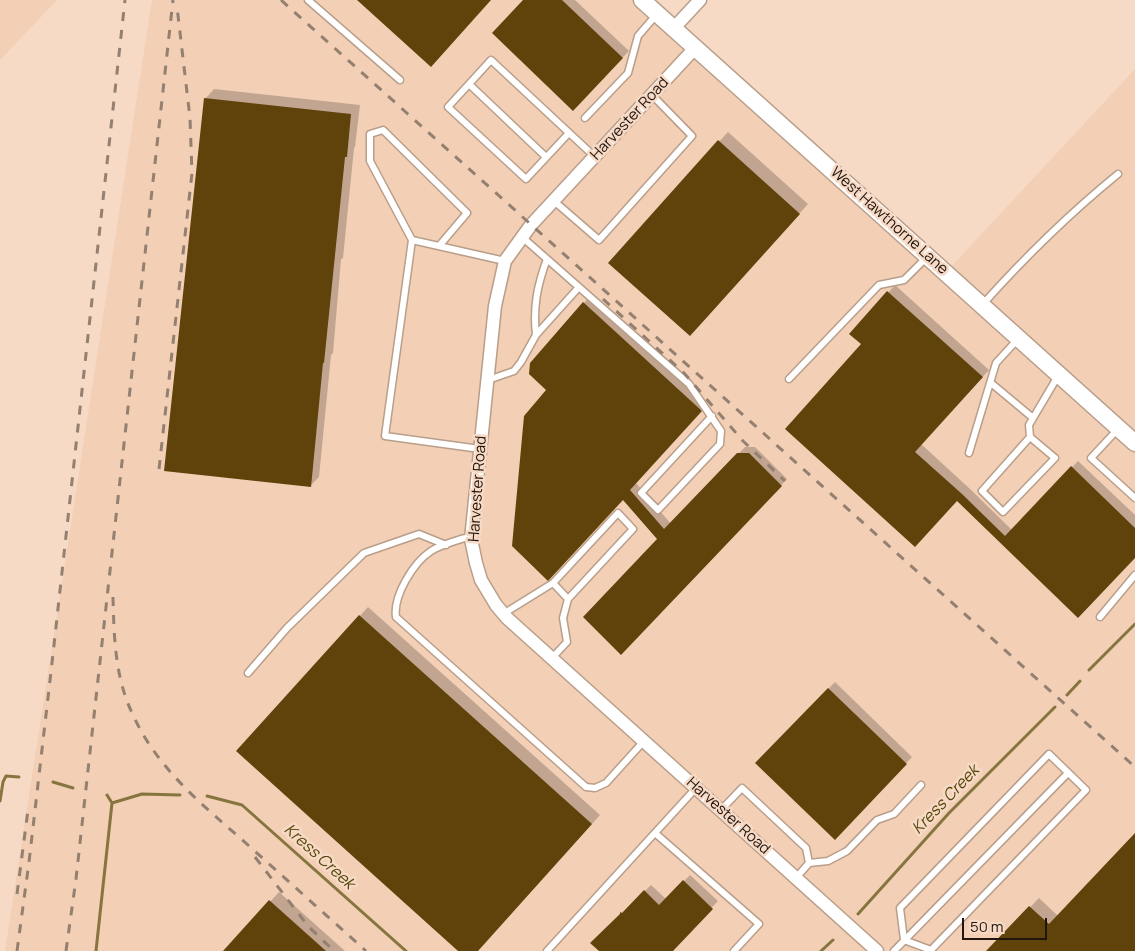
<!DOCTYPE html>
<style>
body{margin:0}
#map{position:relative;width:1135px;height:951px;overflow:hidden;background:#f7dac5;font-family:Manrope,sans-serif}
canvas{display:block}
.scale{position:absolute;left:962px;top:918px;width:85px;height:22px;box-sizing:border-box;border:2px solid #20160e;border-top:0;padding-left:6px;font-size:15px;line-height:18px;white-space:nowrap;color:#20160e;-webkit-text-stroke:4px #f7dac5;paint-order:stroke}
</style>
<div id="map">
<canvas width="1135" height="951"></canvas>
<div class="scale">50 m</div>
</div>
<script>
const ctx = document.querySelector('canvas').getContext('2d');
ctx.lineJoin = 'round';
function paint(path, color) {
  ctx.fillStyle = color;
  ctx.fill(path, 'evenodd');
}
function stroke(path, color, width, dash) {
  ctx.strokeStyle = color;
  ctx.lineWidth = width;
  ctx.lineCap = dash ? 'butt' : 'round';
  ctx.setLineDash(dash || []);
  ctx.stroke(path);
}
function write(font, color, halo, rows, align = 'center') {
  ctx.font = font + ' Manrope,sans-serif';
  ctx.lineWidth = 5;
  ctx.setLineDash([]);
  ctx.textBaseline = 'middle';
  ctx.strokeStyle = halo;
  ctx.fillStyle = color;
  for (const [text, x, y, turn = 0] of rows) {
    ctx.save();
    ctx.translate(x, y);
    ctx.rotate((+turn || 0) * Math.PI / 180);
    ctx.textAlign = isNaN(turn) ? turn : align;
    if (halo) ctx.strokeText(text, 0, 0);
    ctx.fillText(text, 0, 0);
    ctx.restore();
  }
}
paint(new Path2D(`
 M 0,0 L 57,0 L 0,60 Z
 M 152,0 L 649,0 L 949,269 L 1135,69 L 1135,951 L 5,951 Z`), '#f2cfb5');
paint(new Path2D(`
 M 525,0 L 575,0 L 629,51 L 573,109 Z
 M 214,89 L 360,105 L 355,147 L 354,148 L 343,258 L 341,259 L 333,353 L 331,355 L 319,477 L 310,486 L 206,98 Z
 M 728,132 L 808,204 L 699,326 L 610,263 Z
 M 895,285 L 989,370 L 921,444 L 969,488 L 1012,530 L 1078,461 L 1135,515 L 1135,557 L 1078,616 L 957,499 L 922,539 L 863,344 L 851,334 Z
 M 590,296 L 707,404 L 636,483 L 671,524 L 745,447 L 755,447 L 787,479 L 621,653 L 658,539 L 547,390 L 584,303 Z
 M 368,607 L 600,815 L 477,951 L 460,951 L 237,751 Z
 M 835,682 L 912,757 L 835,838 L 757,763 Z
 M 1135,835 L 1135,951 L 989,950 L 1039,898 L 1058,916 Z
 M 690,875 L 718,901 L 671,951 L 600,951 L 592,943 L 651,885 L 666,899 Z
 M 279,892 L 345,951 L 225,951 Z`), '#0003');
stroke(new Path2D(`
 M 1089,670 L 1135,624
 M 1067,695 L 1080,681
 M 53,782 L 73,788
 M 107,795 L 112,803
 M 207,796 L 242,805 L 406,951
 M 0,801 L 3,782 L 6,776 L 19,777
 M 112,803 L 142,794 L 180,795
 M 858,914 L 949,813 L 1055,707
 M 96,951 L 112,803
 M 821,951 L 833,940`), '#86753e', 3);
paint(new Path2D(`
 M 357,0 L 491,0 L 431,67 Z
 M 523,0 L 562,0 L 623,58 L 573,111 L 492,33 Z
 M 204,98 L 351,114 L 347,157 L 345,157 L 324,363 L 323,363 L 311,487 L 164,471 Z
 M 718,140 L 800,214 L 690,336 L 608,263 Z
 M 887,291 L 983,377 L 915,452 L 962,494 L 1005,536 L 1071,466 L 1135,528 L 1135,558 L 1078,618 L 957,501 L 915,547 L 785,429 L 861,344 L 849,334 Z
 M 583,302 L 702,411 L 630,490 L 664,529 L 737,453 L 749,453 L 782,486 L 621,655 L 583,617 L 657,539 L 623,500 L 548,581 L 512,546 L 524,416 L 546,390 L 529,374 L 530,363 Z
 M 359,615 L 592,824 L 478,951 L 458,951 L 236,751 Z
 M 828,688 L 907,764 L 835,840 L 755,763 Z
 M 1135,833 L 1135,951 L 986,951 L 1029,906 L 1049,924 Z
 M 683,880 L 713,909 L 673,951 L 599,951 L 590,943 L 620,914 L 620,912 L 622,913 L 644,890 L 659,905 Z
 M 269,900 L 326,951 L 223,951 Z`), '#60420b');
const service = new Path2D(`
 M 308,0 L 400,80
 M 469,84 L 546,157
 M 585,118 L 628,73 L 638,36 L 657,14
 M 569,133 L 526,179 L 448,107 L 491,60 L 595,157
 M 554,201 L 599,240 L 692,136 L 652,95
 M 522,237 L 689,384 L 721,431 L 720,444 L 658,510 L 641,493 L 712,416
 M 412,240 L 370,161 L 370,134 L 383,130 L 467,213 L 439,246
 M 983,304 C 1025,257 1069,214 1118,174
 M 536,335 C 533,307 537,286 547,259
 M 789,379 L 879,285 L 904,280 L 927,257
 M 488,380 L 514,371 L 521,362 L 536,335 L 579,287
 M 991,383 L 1033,418
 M 1118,429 L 1091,458 L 1135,498
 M 1030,437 L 982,491 L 1003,512 L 1055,458 L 1030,437 L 1029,425 L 1058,376
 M 480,449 L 385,436 L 412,240 L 505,261
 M 969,453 L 996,363 L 1018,339
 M 471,536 C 459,540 442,544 431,551 C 413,563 393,596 396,617 L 586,787 L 595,788 L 606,783 L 644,741
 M 553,583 L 568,599
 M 503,614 L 553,583 L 618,513 L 633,529 L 568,599 L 563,618 L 567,642 L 552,658
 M 1100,617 L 1135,575
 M 248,673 L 287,628 L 364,553 L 419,534 L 446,545
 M 1049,754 L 1086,790 L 931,950 L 904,940 L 900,908 Z
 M 721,810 L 742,788 L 806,848 L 809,863
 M 655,833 L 759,924 L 734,951
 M 796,878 L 809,863 L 828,861 L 847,851 L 877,820 L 894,814 L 921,785
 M 547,951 L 696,788
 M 894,951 L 1068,773`);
const minor = new Path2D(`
 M 674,28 L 700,0
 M 695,48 L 531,225 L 505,261 L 495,306 L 471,539 L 476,563 L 481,580 L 496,605 L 507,618 L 877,951`);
const tertiary = new Path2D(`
 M 642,0 L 1135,443`);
stroke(service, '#b99e8a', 9);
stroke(minor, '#b99e8a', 15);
stroke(tertiary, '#b99e8a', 19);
stroke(service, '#fff', 6);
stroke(minor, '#fff', 12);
stroke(tertiary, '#fff', 16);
stroke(new Path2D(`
 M 281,0 L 1135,767
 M 603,299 L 684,373 L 743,441 L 785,481
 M 159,469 L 192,173 L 190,118 L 177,7
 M 113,597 C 114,638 115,678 133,715 C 158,770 204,806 248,845 C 287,880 327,916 366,951
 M 255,857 L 308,926 L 334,951
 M 17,894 L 28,810
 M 17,951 L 29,862 L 52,663 L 125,0
 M 66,951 L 76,879 L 173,0`), '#948071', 3, [9, 9]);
write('15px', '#20160e', '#f7dac5', [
 ["Harvester Road",630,119,-47],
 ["West Hawthorne Lane",889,221,42],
 ["Harvester Road",478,489,-86],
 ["Harvester Road",728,816,42]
]);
write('italic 16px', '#56480c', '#f7dac5', [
 ["Kress Creek",946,800,-46],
 ["Kress Creek",319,857,42]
]);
</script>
